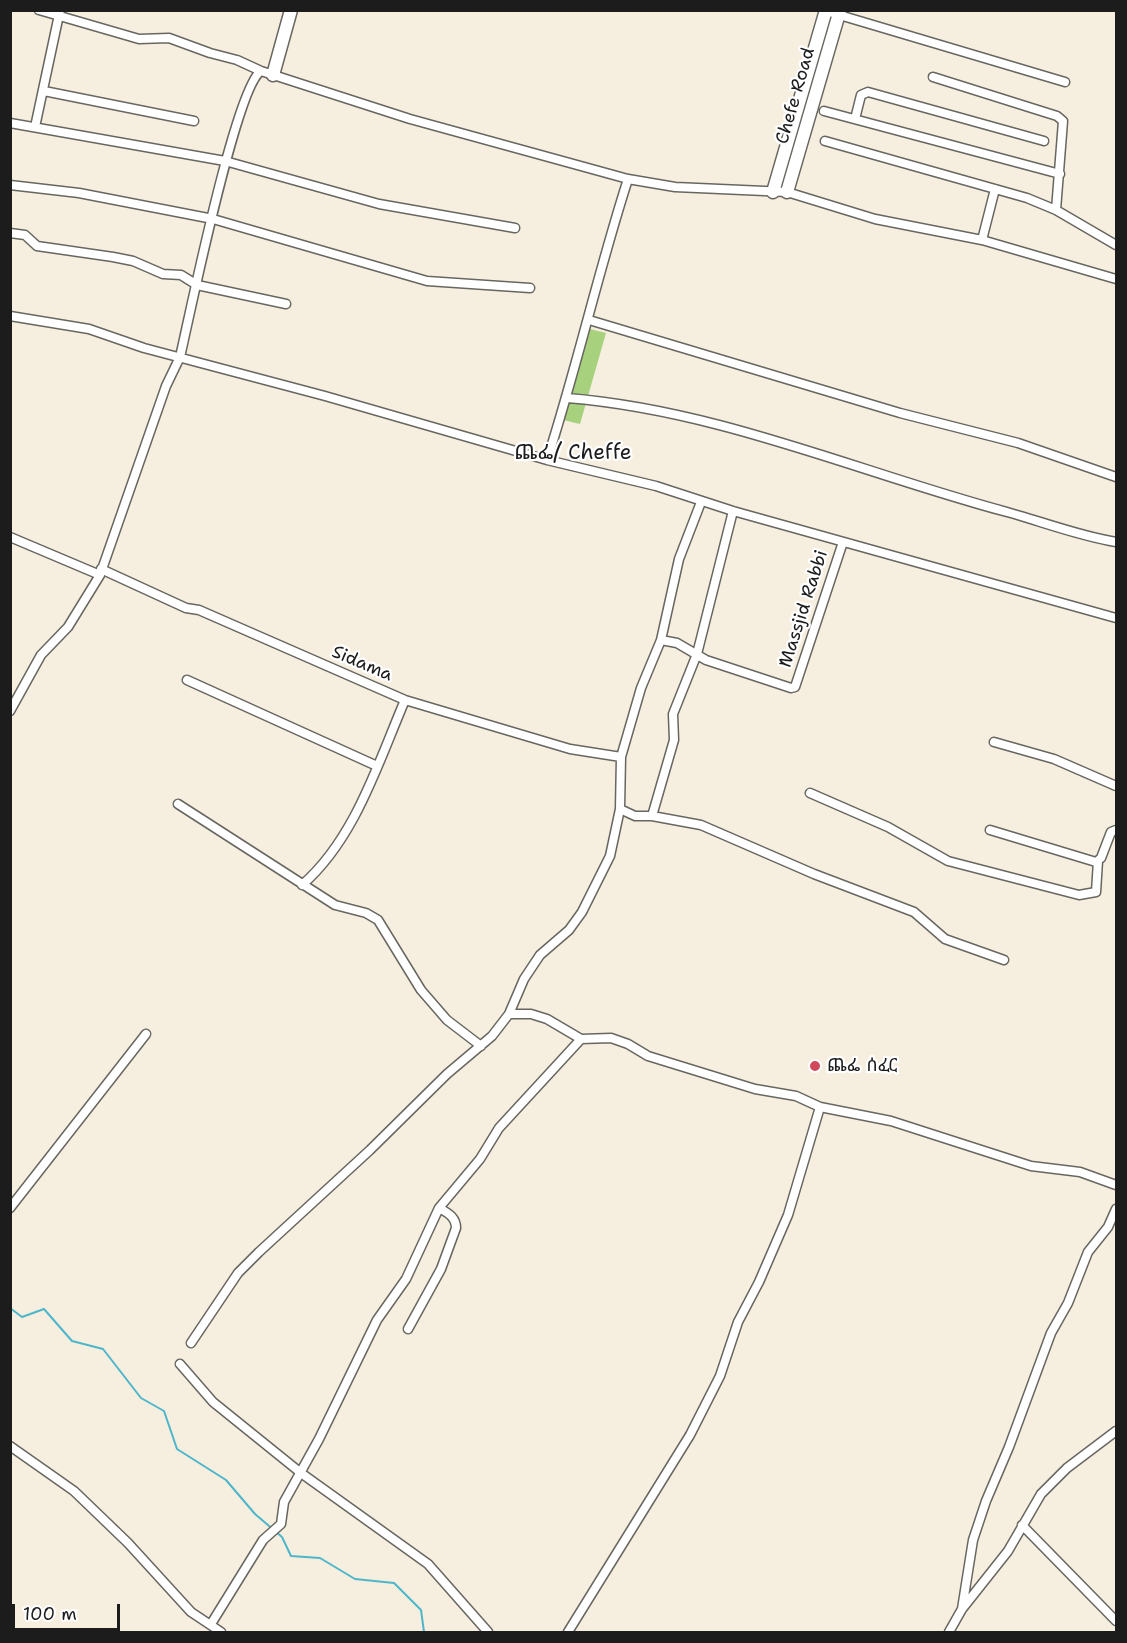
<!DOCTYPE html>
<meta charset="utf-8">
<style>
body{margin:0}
#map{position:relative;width:1127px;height:1643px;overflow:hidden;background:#f6efdf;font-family:"Shantell Sans",sans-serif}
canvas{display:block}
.frame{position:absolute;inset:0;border:12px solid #1c1c1c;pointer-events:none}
.scale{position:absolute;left:12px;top:1604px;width:108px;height:27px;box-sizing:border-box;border:3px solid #1c1c1c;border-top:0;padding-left:8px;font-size:18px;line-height:21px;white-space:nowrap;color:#1c1c1c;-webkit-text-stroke:4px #fff;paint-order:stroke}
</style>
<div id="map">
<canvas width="1127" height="1643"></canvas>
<div class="frame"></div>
<div class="scale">100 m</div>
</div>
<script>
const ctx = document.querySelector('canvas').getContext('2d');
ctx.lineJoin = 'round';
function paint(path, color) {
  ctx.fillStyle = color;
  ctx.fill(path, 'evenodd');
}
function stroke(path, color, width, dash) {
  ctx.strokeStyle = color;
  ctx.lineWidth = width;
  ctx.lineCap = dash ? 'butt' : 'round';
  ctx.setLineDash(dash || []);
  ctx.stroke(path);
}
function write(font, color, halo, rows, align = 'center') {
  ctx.font = font + ' "Shantell Sans","Noto Sans Ethiopic",sans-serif';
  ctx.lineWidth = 4.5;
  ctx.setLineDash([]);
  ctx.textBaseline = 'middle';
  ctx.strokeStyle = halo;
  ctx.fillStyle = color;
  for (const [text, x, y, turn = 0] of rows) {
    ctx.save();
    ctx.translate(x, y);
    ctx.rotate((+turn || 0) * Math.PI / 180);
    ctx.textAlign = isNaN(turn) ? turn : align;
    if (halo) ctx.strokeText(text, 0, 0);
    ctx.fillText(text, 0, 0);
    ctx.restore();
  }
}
paint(new Path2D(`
 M 590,329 L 606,333 L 580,424 L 563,420 Z`), '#a7d17d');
stroke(new Path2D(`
 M 10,1308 L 22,1317 L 44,1309 L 72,1341 L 103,1349 L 141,1398 L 164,1411 L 177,1449 L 226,1480 L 255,1514 L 282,1537 L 291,1556 L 320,1558 L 355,1579 L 394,1583 L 421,1610 L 424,1632`), '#4db6cb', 2);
const street = new Path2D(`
 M 39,10 L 139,39 L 169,38 L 210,53 L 237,60 L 261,71
 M 826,11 L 1065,82
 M 933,77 L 1057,116 L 1063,121 L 1056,210
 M 44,91 L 194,121
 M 824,111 L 1060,174
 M 855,119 L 861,95 L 868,92 L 1044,141
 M 10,123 L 225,161 L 379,204 L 515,228
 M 35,127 L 60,10
 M 825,141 L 1027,198 L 1056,210 L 1116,245
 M 10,185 L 79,193 L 213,219 L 427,281 L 530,288
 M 10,233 L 25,235 L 37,246 L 113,257 L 133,261 L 163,274 L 181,275 L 197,285 L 286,304
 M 982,240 L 995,189
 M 10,316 L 89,329 L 144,348 L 325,396 L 547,460 L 656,486 L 733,511 L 1116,618
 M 589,320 L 900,413 L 1018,443 L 1116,477
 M 567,398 C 719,410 861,473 1007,512 C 1043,522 1079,536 1116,542
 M 547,460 C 577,367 598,272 628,179
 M 10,537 L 100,575
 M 101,569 L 186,608 L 199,610 L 405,700 L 570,749 L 621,757
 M 661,640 L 677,643 L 706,660 L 791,688 L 795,687 L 843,542
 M 187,680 L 377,766
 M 10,711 L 41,655 L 68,627 L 100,575 L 166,386 L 180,357 C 190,314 236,87 261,71 L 410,119 L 628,179 L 675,187 L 787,192 L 875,219 L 982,240 L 1116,279
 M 994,742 L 1054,759 L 1116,786
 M 810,793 L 888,827 L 948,861 L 1079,895 L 1096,892 L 1098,861
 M 178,804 L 335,905 L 366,913 L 378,920 L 421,990 L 447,1020 L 481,1046
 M 620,809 L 635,816 L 652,816 L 701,825 L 814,874 L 914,912 L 945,939 L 1004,960
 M 652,816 L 674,740 L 673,714 L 697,654 L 733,511
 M 990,830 L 1096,862 L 1101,858 L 1111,832 L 1116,830
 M 302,885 C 355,839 378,763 405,700
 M 509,1014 L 531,1014 L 547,1019 L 581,1039 L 611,1038 L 628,1044 L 648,1056 L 755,1089 L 796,1096 L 820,1107 L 891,1121 L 1031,1166 L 1080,1172 L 1116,1185
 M 10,1208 L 146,1034
 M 408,1329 L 441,1269 L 456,1228 C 456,1217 448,1213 439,1208
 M 191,1343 L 238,1273 L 259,1252 L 370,1150 L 447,1074 L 492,1036 L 509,1014 L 524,979 L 540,955 L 569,930 L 582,912 L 610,856 L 620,809 L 621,757 L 641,688 L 661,640 L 679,559 L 701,502
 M 180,1364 L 213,1402 L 301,1473 L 428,1564 L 488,1632
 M 10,1446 L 74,1491 L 128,1543 L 191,1612 L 221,1632
 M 1022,1525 L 1116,1621
 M 962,1609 L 973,1540 L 986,1501 L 1009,1447 L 1051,1333 L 1068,1303 L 1088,1252 L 1108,1227 L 1116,1209
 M 211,1624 L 263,1540 L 281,1524 L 284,1502 L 319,1439 L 377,1320 L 406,1279 L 439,1208 L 480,1159 L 499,1128 L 581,1039
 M 568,1632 L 690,1435 L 720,1376 L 738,1322 L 759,1282 L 788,1215 L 820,1107
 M 949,1632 L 962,1609 L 1008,1551 L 1041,1494 L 1067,1468 L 1116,1431`);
const secondary = new Path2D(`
 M 273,75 L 291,10
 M 773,192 L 826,10
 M 787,192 L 840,10`);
stroke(street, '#686660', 11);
stroke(secondary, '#686660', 15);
stroke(street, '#fff', 8);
stroke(secondary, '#fff', 12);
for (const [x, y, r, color] of [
 [815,1066,6,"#d1495b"]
]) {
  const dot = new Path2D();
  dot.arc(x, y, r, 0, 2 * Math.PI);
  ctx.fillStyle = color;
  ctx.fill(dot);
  stroke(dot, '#fff', 2);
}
write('18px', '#1c1c1c', '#fff', [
 ["Chefe Road",796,96,-74],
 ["Massjid Rabbi",804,609,-72],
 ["Sidama",362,664,23]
]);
write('18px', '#1c1c1c', '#fff', [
 ["ጨፌ ሰፈር",827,1066]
], 'left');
write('21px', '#1c1c1c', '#fff', [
 ["ጨፌ/ Cheffe",573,454]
]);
</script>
